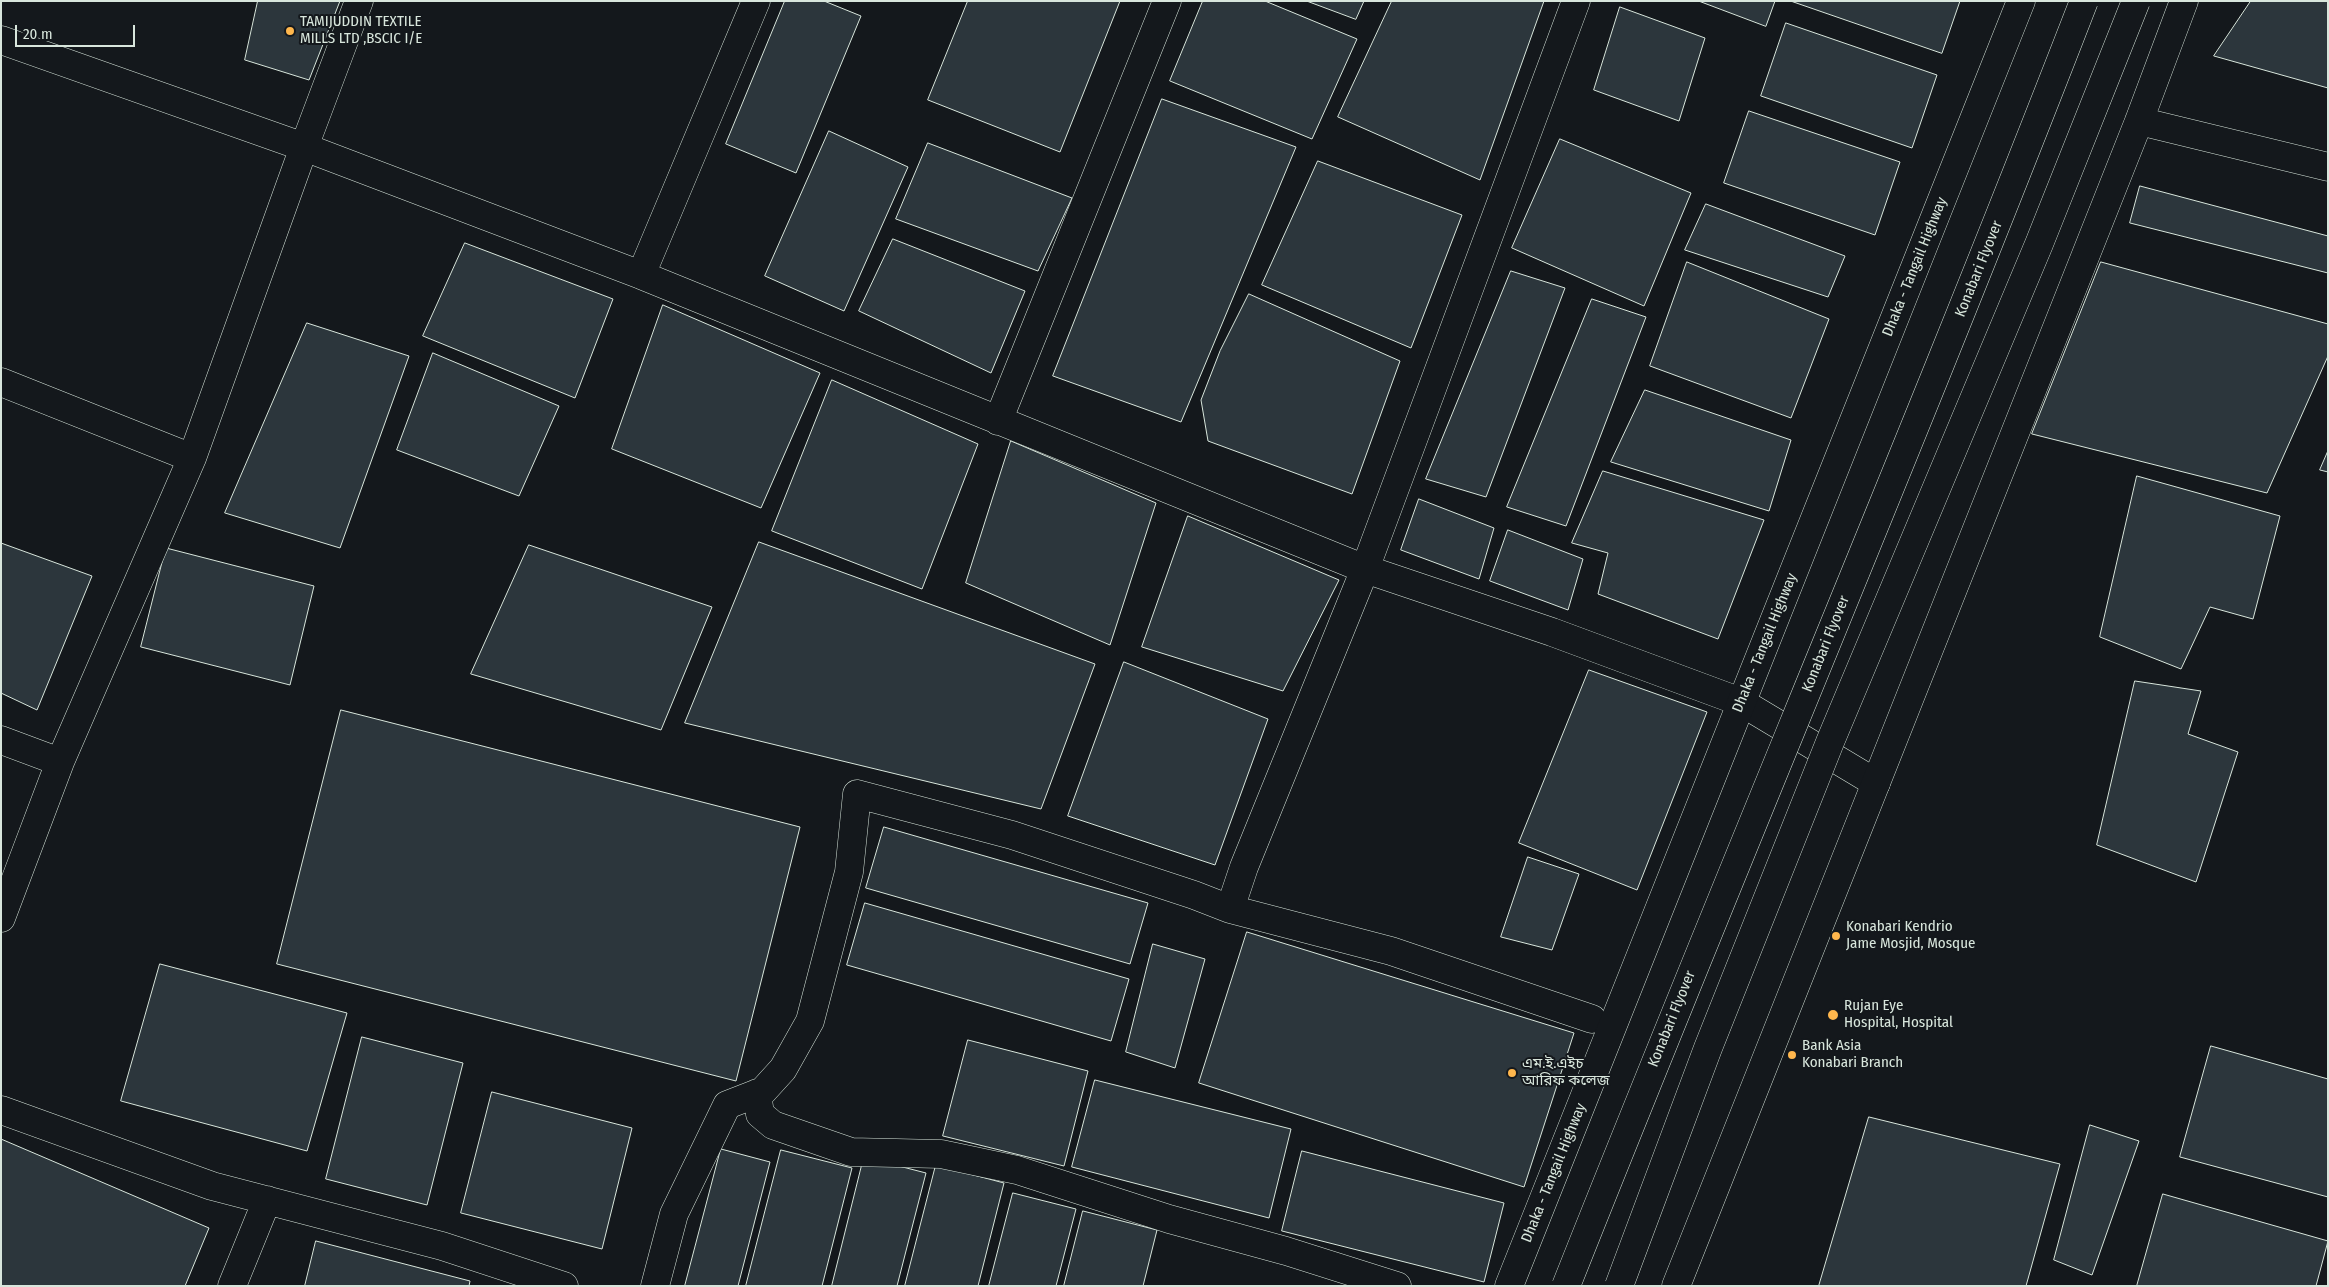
<!DOCTYPE html>
<meta charset="utf-8">
<style>
body{margin:0}
#map{position:relative;width:2329px;height:1287px;overflow:hidden;background:#14181c;font-family:"Fira Sans Condensed",sans-serif}
canvas{display:block}
.frame{position:absolute;inset:0;border:2px solid #d8e6dc;pointer-events:none}
.scale{position:absolute;left:15px;top:25px;width:120px;height:22px;box-sizing:border-box;border:2px solid #d8e6dc;border-top:0;padding-left:6px;font-size:15px;line-height:18px;white-space:nowrap;color:#d8e6dc;-webkit-text-stroke:4px #14181c;paint-order:stroke}
</style>
<div id="map">
<canvas width="2329" height="1287"></canvas>
<div class="frame"></div>
<div class="scale">20 m</div>
</div>
<script>
const ctx = document.querySelector('canvas').getContext('2d');
ctx.lineJoin = 'round';
function paint(path, color) {
  ctx.fillStyle = color;
  ctx.fill(path, 'evenodd');
}
function stroke(path, color, width, dash) {
  ctx.strokeStyle = color;
  ctx.lineWidth = width;
  ctx.lineCap = dash ? 'butt' : 'round';
  ctx.setLineDash(dash || []);
  ctx.stroke(path);
}
function write(font, color, halo, rows, align = 'center') {
  ctx.font = font + ' "Fira Sans Condensed","Noto Sans Bengali",sans-serif';
  ctx.lineWidth = 4;
  ctx.setLineDash([]);
  ctx.textBaseline = 'middle';
  ctx.strokeStyle = halo;
  ctx.fillStyle = color;
  for (const [text, x, y, turn = 0] of rows) {
    ctx.save();
    ctx.translate(x, y);
    ctx.rotate((+turn || 0) * Math.PI / 180);
    ctx.textAlign = isNaN(turn) ? turn : align;
    if (halo) ctx.strokeText(text, 0, 0);
    ctx.fillText(text, 0, 0);
    ctx.restore();
  }
}
const building = new Path2D(`
 M 258,1 L 340,1 L 309,80 L 245,60 Z
 M 785,1 L 824,1 L 861,16 L 796,173 L 726,144 Z
 M 968,1 L 1120,1 L 1060,152 L 928,100 Z
 M 1203,1 L 1265,1 L 1357,39 L 1312,139 L 1170,81 Z
 M 1307,1 L 1364,1 L 1356,19 Z
 M 1392,1 L 1544,1 L 1480,180 L 1338,117 Z
 M 1699,1 L 1775,1 L 1766,26 Z
 M 1791,1 L 1960,1 L 1942,53 Z
 M 2251,1 L 2328,1 L 2328,88 L 2214,56 Z
 M 1620,7 L 1705,38 L 1679,121 L 1594,90 Z
 M 1786,23 L 1937,75 L 1912,148 L 1761,96 Z
 M 1162,99 L 1296,147 L 1181,422 L 1053,376 Z
 M 1749,111 L 1900,162 L 1875,235 L 1724,183 Z
 M 829,131 L 908,167 L 844,311 L 765,276 Z
 M 1560,139 L 1691,193 L 1644,306 L 1512,248 Z
 M 928,143 L 1072,198 L 1038,271 L 896,219 Z
 M 1318,161 L 1462,215 L 1411,348 L 1262,285 Z
 M 2140,186 L 2328,236 L 2328,273 L 2130,223 Z
 M 1706,204 L 1845,256 L 1828,297 L 1685,250 Z
 M 893,239 L 1025,291 L 991,373 L 859,311 Z
 M 465,243 L 613,299 L 575,398 L 423,336 Z
 M 1687,262 L 1829,319 L 1791,418 L 1650,366 Z
 M 2101,262 L 2328,324 L 2328,356 L 2267,493 L 2032,434 Z
 M 1511,271 L 1565,288 L 1486,497 L 1426,479 Z
 M 1249,294 L 1400,361 L 1352,494 L 1208,441 L 1201,400 L 1220,351 Z
 M 1592,299 L 1646,317 L 1566,526 L 1507,507 Z
 M 663,305 L 820,373 L 761,508 L 612,449 Z
 M 307,323 L 409,356 L 340,548 L 225,513 Z
 M 433,353 L 559,406 L 519,496 L 397,450 Z
 M 832,380 L 978,444 L 922,589 L 772,531 Z
 M 1645,390 L 1791,440 L 1769,511 L 1611,462 Z
 M 1011,441 L 1156,503 L 1110,645 L 966,583 Z
 M 2328,451 L 2328,472 L 2320,470 Z
 M 1603,471 L 1764,520 L 1718,639 L 1598,594 L 1608,553 L 1572,543 Z
 M 2137,476 L 2280,516 L 2253,619 L 2210,607 L 2181,669 L 2100,637 Z
 M 1419,499 L 1494,528 L 1479,579 L 1401,550 Z
 M 1188,516 L 1339,580 L 1283,691 L 1142,647 Z
 M 1508,530 L 1583,559 L 1568,610 L 1490,581 Z
 M 759,542 L 1095,664 L 1041,809 L 685,723 Z
 M 1,543 L 92,576 L 37,710 L 1,693 Z
 M 529,545 L 712,607 L 661,730 L 471,674 Z
 M 166,548 L 314,586 L 290,685 L 141,647 Z
 M 1124,662 L 1268,719 L 1215,865 L 1068,816 Z
 M 1589,670 L 1707,712 L 1637,890 L 1519,843 Z
 M 2135,681 L 2201,691 L 2188,734 L 2238,752 L 2196,882 L 2097,845 Z
 M 341,710 L 800,827 L 736,1081 L 277,964 Z
 M 884,827 L 1148,903 L 1130,964 L 866,888 Z
 M 1528,857 L 1579,874 L 1552,950 L 1501,937 Z
 M 865,903 L 1129,979 L 1111,1041 L 847,965 Z
 M 1247,932 L 1574,1033 L 1524,1187 L 1199,1083 Z
 M 1153,944 L 1205,959 L 1175,1068 L 1126,1052 Z
 M 160,964 L 347,1013 L 307,1151 L 121,1101 Z
 M 362,1037 L 463,1063 L 427,1205 L 326,1179 Z
 M 968,1040 L 1088,1071 L 1064,1166 L 943,1136 Z
 M 2211,1046 L 2328,1079 L 2328,1197 L 2180,1157 Z
 M 1095,1080 L 1291,1129 L 1269,1218 L 1072,1167 Z
 M 492,1092 L 632,1128 L 602,1249 L 461,1213 Z
 M 1869,1117 L 2060,1164 L 2026,1286 L 1819,1286 Z
 M 2090,1125 L 2139,1141 L 2092,1275 L 2054,1260 Z
 M 1,1139 L 209,1228 L 185,1286 L 1,1286 Z
 M 721,1149 L 770,1162 L 738,1286 L 685,1286 Z
 M 781,1150 L 852,1168 L 822,1286 L 746,1286 Z
 M 1302,1151 L 1504,1203 L 1484,1282 L 1282,1231 Z
 M 864,1157 L 926,1173 L 897,1286 L 832,1286 Z
 M 936,1165 L 1004,1183 L 978,1286 L 905,1286 Z
 M 1013,1193 L 1076,1209 L 1056,1286 L 989,1286 Z
 M 2163,1194 L 2328,1241 L 2316,1286 L 2137,1286 Z
 M 1083,1211 L 1157,1230 L 1143,1286 L 1064,1286 Z
 M 316,1241 L 470,1281 L 469,1286 L 305,1286 Z`);
paint(building, '#2c363c');
stroke(building, '#d8e6dc', 1);
const street = new Path2D(`
 M 1,40 L 304,147 L 359,1
 M 641,275 L 756,1
 M 1,382 L 192,458
 M 998,421 L 1167,1
 M 1,740 L 60,762
 M 1230,909 L 1244,867 L 1365,569 L 1576,1
 M 1,918 L 60,762 L 192,458 L 304,147 L 641,275 L 1365,569 L 1552,632 L 1741,702 L 1876,783
 M 757,1093 L 760,1114 L 773,1125 L 851,1152 L 941,1154 L 1017,1170 L 1169,1219 L 1286,1251 L 1397,1286
 M 1,1110 L 212,1186 L 442,1246 L 564,1286
 M 232,1286 L 267,1200
 M 655,1286 L 674,1214 L 727,1105 L 763,1091 L 783,1069 L 810,1021 L 849,872 L 857,794 L 1012,835 L 1194,895 L 1230,909 L 1391,951 L 1592,1019`);
const secondary = new Path2D(`
 M 2139,121 L 2328,167
 M 1509,1286 L 2021,1
 M 1676,1286 L 2139,121 L 2184,1`);
stroke(street, '#d8e6dc', 29);
stroke(secondary, '#d8e6dc', 29);
stroke(street, '#14181c', 28);
stroke(secondary, '#14181c', 28);
const highwayBridge = new Path2D(`
 M 1566,1286 C 1736,857 1917,432 2084,1
 M 1619,1286 L 1708,1048 L 1830,742 L 2039,244 L 2136,1`);
stroke(highwayBridge, '#d8e6dc', 29, []);
stroke(highwayBridge, '#14181c', 28);
for (const [x, y, r, color] of [
 [290,31,5,"#ffb74d"],
 [1836,936,5,"#ffb74d"],
 [1833,1015,6,"#ffb74d"],
 [1792,1055,5,"#ffb74d"],
 [1512,1073,5,"#ffb74d"]
]) {
  const dot = new Path2D();
  dot.arc(x, y, r, 0, 2 * Math.PI);
  ctx.fillStyle = color;
  ctx.fill(dot);
  stroke(dot, '#14181c', 2);
}
write('15px', '#d8e6dc', '#14181c', [
 ["TAMIJUDDIN TEXTILE",300,22],
 ["MILLS LTD ,BSCIC I/E",300,39],
 ["Konabari Kendrio",1846,927],
 ["Jame Mosjid, Mosque",1846,944],
 ["Rujan Eye",1844,1006],
 ["Hospital, Hospital",1844,1023],
 ["Bank Asia",1802,1046],
 ["Konabari Branch",1802,1063],
 ["এম.ই.এইচ",1522,1064],
 ["আরিফ কলেজ",1522,1081]
], 'left');
write('15px', '#d8e6dc', '#14181c', [
 ["Dhaka - Tangail Highway",1915,267,-68],
 ["Konabari Flyover",1979,269,-68],
 ["Dhaka - Tangail Highway",1765,643,-68],
 ["Konabari Flyover",1826,644,-68],
 ["Konabari Flyover",1672,1019,-68],
 ["Dhaka - Tangail Highway",1554,1173,-68]
]);
</script>
